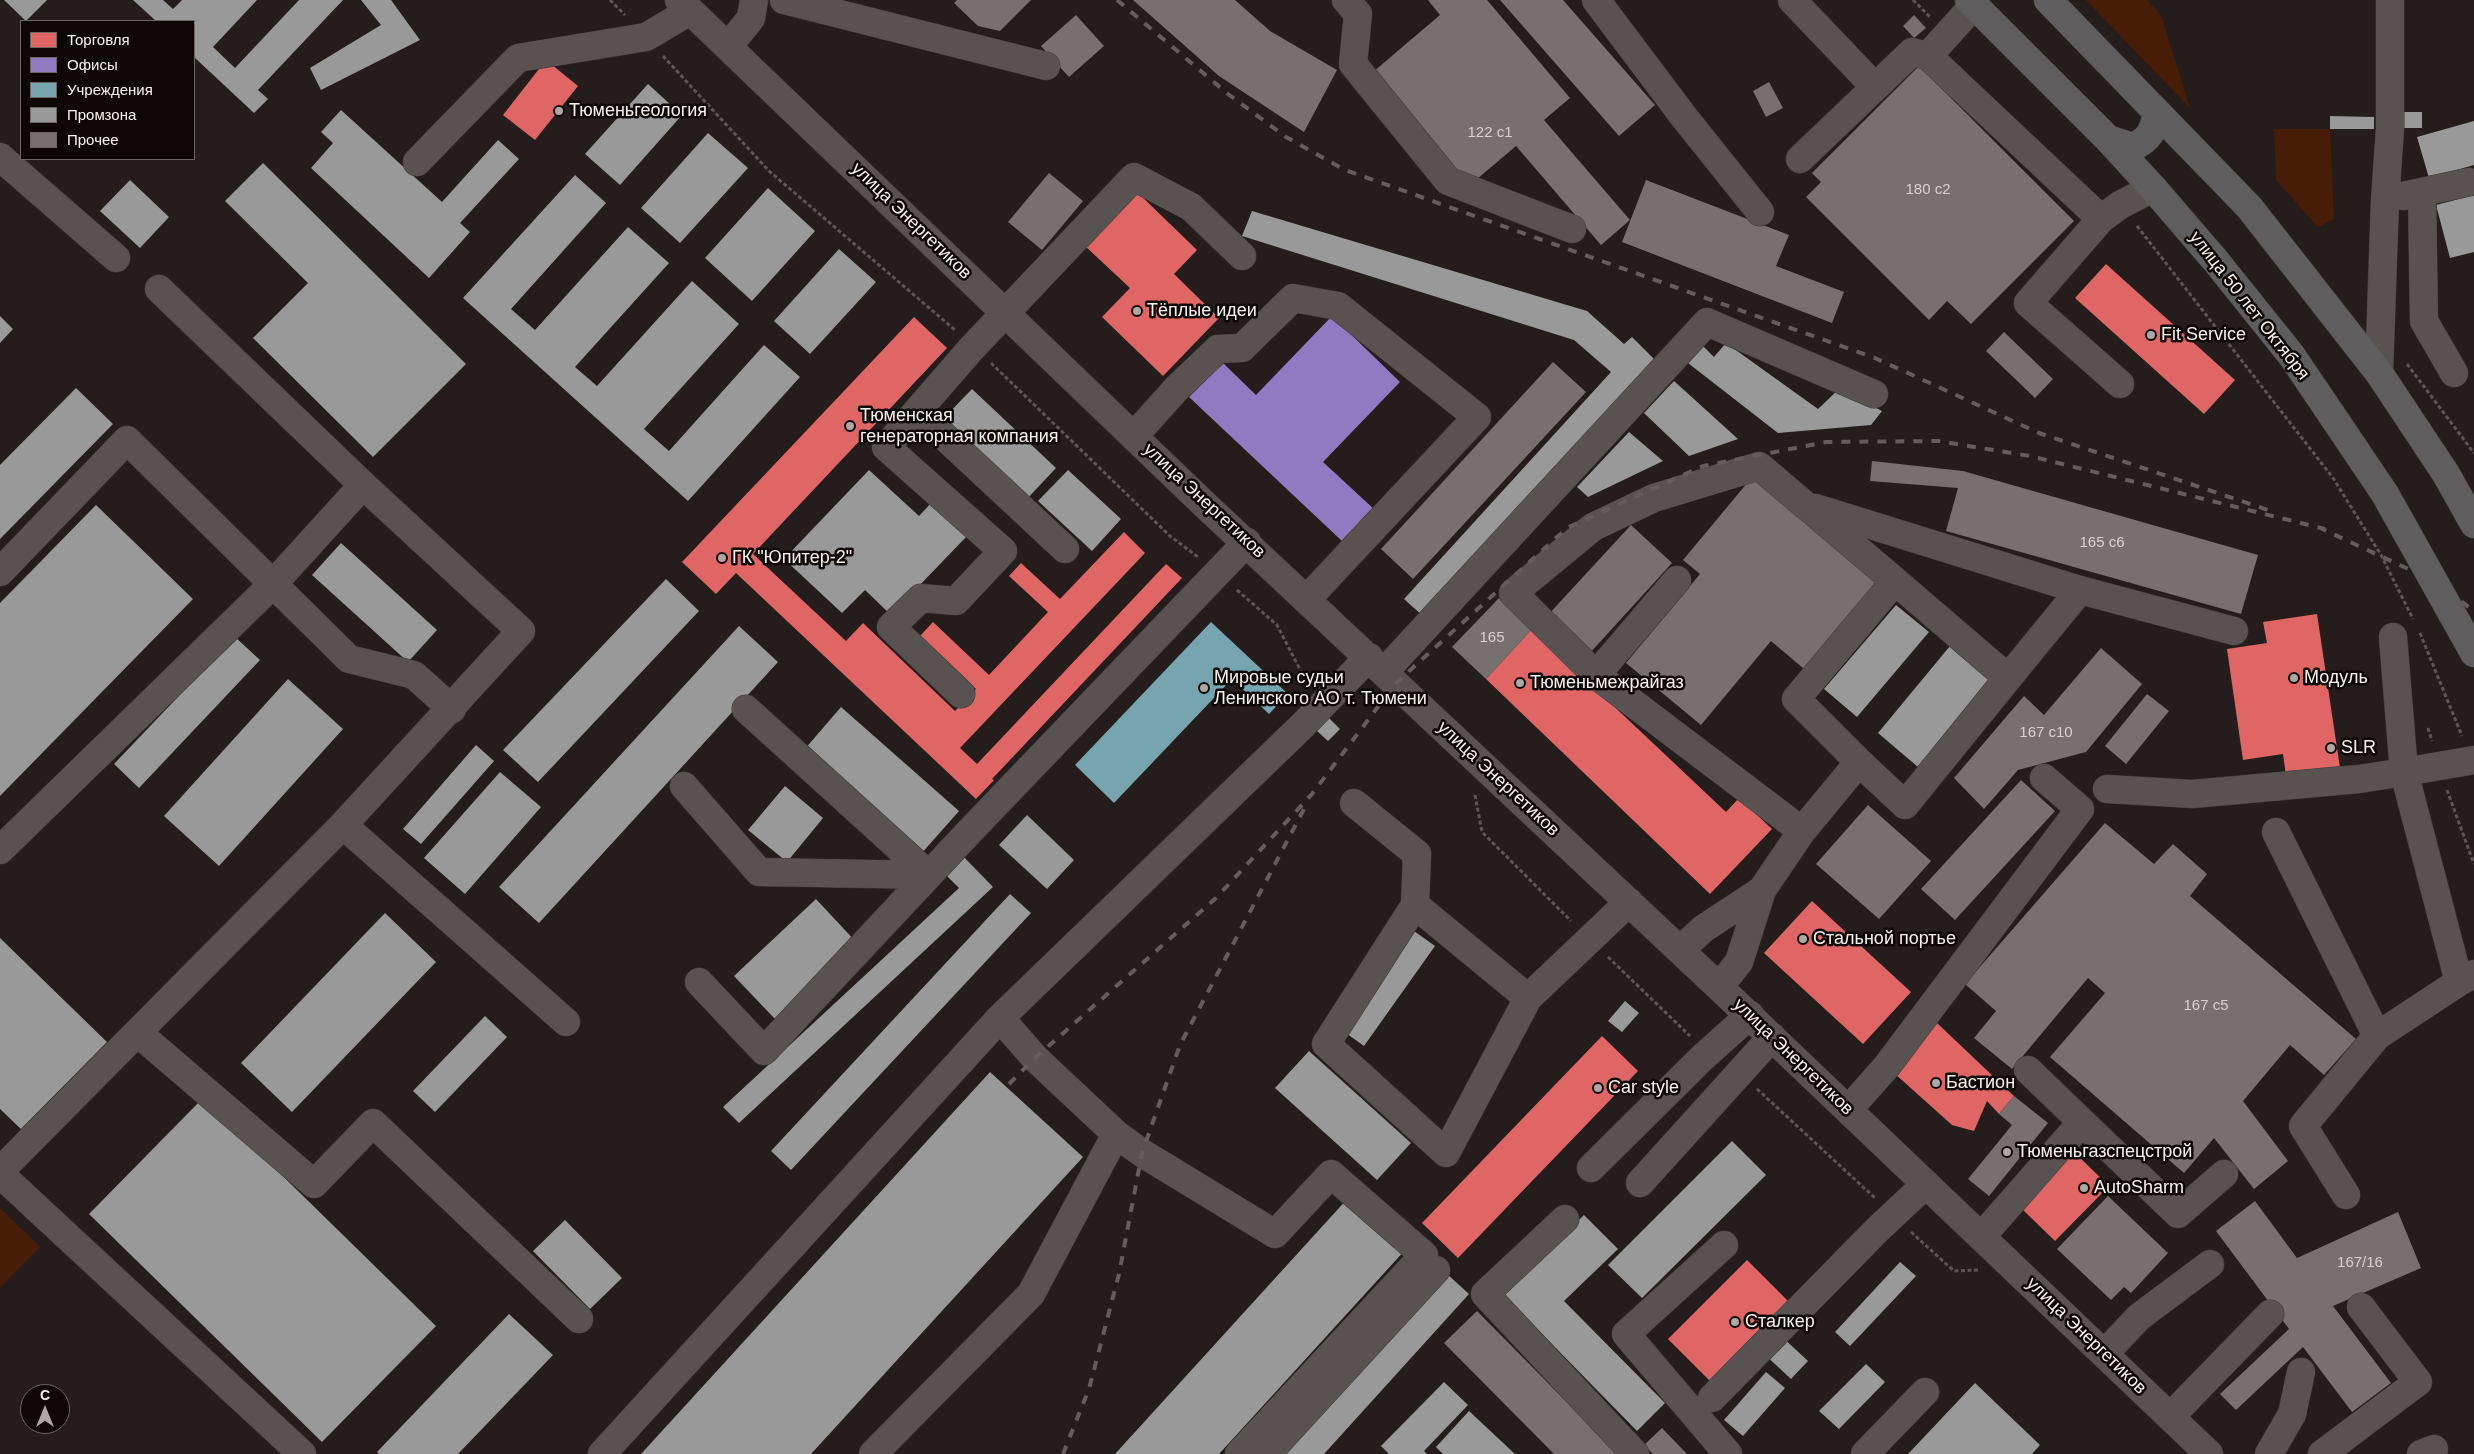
<!DOCTYPE html>
<meta charset="utf-8">
<style>
body{margin:0}
#map{position:relative;width:2474px;height:1454px;overflow:hidden;background:#241d1b;font-family:Helvetica,sans-serif}
canvas{display:block}
.legend{position:absolute;left:20px;top:20px;width:175px;height:140px;box-sizing:border-box;background:#0d0806;border:1px solid #6c6663;margin:0;padding:6px 9px;list-style:none;font-size:15px;color:#faf2ee}
.legend li{display:flex;align-items:center;gap:10px;height:25px}
.legend b{width:25px;border:1px solid #6c6663}
.north{position:absolute;left:20px;top:1384px;width:50px;height:50px;box-sizing:border-box;background:#0d0806;border:1px solid #6c6663;border-radius:50%;rotate:0deg;font-size:14px;font-weight:700;line-height:20px;text-align:center;color:#faf2ee}
.north::after{content:'';display:block;margin:auto;width:18px;height:22px;background:#afa7a4;clip-path:polygon(50% 0,100% 100%,50% 72%,0 100%)}
</style>
<div id="map">
<canvas width="2474" height="1454"></canvas>
<ul class="legend">
<li><b style="height:14px;background:#e06666"></b>Торговля</li>
<li><b style="height:14px;background:#8e7cc3"></b>Офисы</li>
<li><b style="height:14px;background:#76a5af"></b>Учреждения</li>
<li><b style="height:14px;background:#999"></b>Промзона</li>
<li><b style="height:14px;background:#76706e"></b>Прочее</li>
</ul>
<div class="north">С</div>
</div>
<script>
const ctx = document.querySelector('canvas').getContext('2d');
ctx.lineJoin = 'round';
function paint(path, color) {
  ctx.fillStyle = color;
  ctx.fill(path, 'evenodd');
}
function stroke(path, color, width, dash) {
  ctx.strokeStyle = color;
  ctx.lineWidth = width;
  ctx.lineCap = dash ? 'butt' : 'round';
  ctx.setLineDash(dash || []);
  ctx.stroke(path);
}
function write(font, color, halo, rows, align = 'center') {
  ctx.font = font + ' Helvetica,sans-serif';
  ctx.lineWidth = 5;
  ctx.setLineDash([]);
  ctx.textBaseline = 'middle';
  ctx.strokeStyle = halo;
  ctx.fillStyle = color;
  for (const [text, x, y, turn = 0] of rows) {
    ctx.save();
    ctx.translate(x, y);
    ctx.rotate((+turn || 0) * Math.PI / 180);
    ctx.textAlign = isNaN(turn) ? turn : align;
    if (halo) ctx.strokeText(text, 0, 0);
    ctx.fillText(text, 0, 0);
    ctx.restore();
  }
}
paint(new Path2D(`
 M 2086,0 L 2147,0 L 2161,15 L 2190,108 Z
 M 2274,129 L 2330,129 L 2334,219 L 2318,227 L 2276,180 Z
 M 0,1208 L 40,1247 L 0,1288 Z`), '#481d07');
paint(new Path2D(`
 M 546,60 L 578,86 L 535,140 L 503,115 Z
 M 1137,192 L 1197,250 L 1174,274 L 1219,318 L 1163,376 L 1102,317 L 1130,288 L 1085,246 Z
 M 2106,264 L 2235,380 L 2204,414 L 2075,298 Z
 M 914,317 L 947,348 L 753,554 L 846,641 L 863,623 L 955,711 L 976,689 L 920,636 L 933,622 L 989,675 L 1048,612 L 1009,576 L 1021,563 L 1060,599 L 1124,532 L 1145,553 L 960,748 L 977,764 L 1166,564 L 1182,578 L 992,779 L 994,780 L 976,799 L 736,573 L 716,594 L 682,562 Z
 M 2317,614 L 2340,768 L 2286,776 L 2283,754 L 2243,760 L 2227,649 L 2267,643 L 2263,622 Z
 M 1532,629 L 1726,812 L 1739,798 L 1772,829 L 1710,894 L 1486,679 Z
 M 1812,901 L 1911,992 L 1863,1044 L 1764,953 Z
 M 1937,1023 L 2014,1096 L 1999,1114 L 1987,1101 L 1974,1131 L 1952,1125 L 1894,1073 Z
 M 1602,1036 L 1638,1071 L 1458,1258 L 1422,1223 Z
 M 2074,1152 L 2109,1186 L 2055,1241 L 2020,1207 Z
 M 1747,1260 L 1789,1302 L 1710,1381 L 1668,1339 Z`), '#e06666');
paint(new Path2D(`
 M 1332,316 L 1400,382 L 1323,462 L 1375,510 L 1343,542 L 1189,397 L 1223,363 L 1256,395 Z`), '#8e7cc3');
paint(new Path2D(`
 M 1211,622 L 1288,694 L 1269,714 L 1232,679 L 1114,803 L 1075,765 Z`), '#76a5af');
paint(new Path2D(`
 M 4,0 L 47,0 L 26,21 Z
 M 133,0 L 163,0 L 173,9 L 182,0 L 257,0 L 213,47 L 235,68 L 299,0 L 343,0 L 258,90 L 268,99 L 254,113 L 194,57 L 194,21 L 156,21 Z
 M 361,0 L 391,0 L 420,40 L 321,90 L 310,68 L 381,25 Z
 M 648,84 L 682,115 L 620,185 L 585,154 Z
 M 341,110 L 442,202 L 498,140 L 519,159 L 460,223 L 470,232 L 429,278 L 311,168 L 333,143 L 321,132 Z
 M 2403,112 L 2422,112 L 2422,128 L 2403,128 Z
 M 2330,116 L 2374,117 L 2374,129 L 2330,129 Z
 M 2474,121 L 2474,165 L 2429,178 L 2417,137 Z
 M 708,133 L 748,168 L 680,243 L 641,208 Z
 M 263,163 L 466,364 L 373,457 L 253,338 L 308,283 L 225,201 Z
 M 575,175 L 606,203 L 511,309 L 535,330 L 628,227 L 669,263 L 575,367 L 597,386 L 692,281 L 739,324 L 644,429 L 669,451 L 764,345 L 800,377 L 688,501 L 463,298 Z
 M 130,180 L 169,217 L 140,248 L 100,211 Z
 M 768,188 L 815,231 L 752,301 L 705,258 Z
 M 2474,195 L 2474,252 L 2450,258 L 2436,205 Z
 M 1252,211 L 1587,311 L 1624,344 L 1632,337 L 1658,363 L 1424,617 L 1404,599 L 1611,372 L 1574,340 L 1242,236 Z
 M 839,249 L 876,282 L 810,354 L 774,321 Z
 M 0,316 L 13,329 L 0,343 Z
 M 1726,343 L 1818,409 L 1839,389 L 1882,411 L 1871,425 L 1778,433 L 1688,363 L 1703,346 L 1714,357 Z
 M 1674,381 L 1738,439 L 1689,456 L 1644,413 Z
 M 76,388 L 113,424 L 0,539 L 0,465 Z
 M 972,389 L 1056,468 L 1025,501 L 941,421 Z
 M 1629,432 L 1663,461 L 1588,497 L 1577,487 Z
 M 869,470 L 919,516 L 933,501 L 968,535 L 891,615 L 865,590 L 842,613 L 784,559 Z
 M 1068,470 L 1121,519 L 1092,551 L 1038,501 Z
 M 96,505 L 193,599 L 0,796 L 0,603 Z
 M 341,543 L 437,630 L 408,662 L 312,575 Z
 M 666,579 L 699,611 L 538,782 L 503,750 Z
 M 1896,605 L 1929,632 L 1857,717 L 1824,689 Z
 M 739,626 L 778,662 L 539,923 L 499,887 Z
 M 235,637 L 260,660 L 139,788 L 114,764 Z
 M 1950,646 L 1990,680 L 1918,767 L 1878,733 Z
 M 288,679 L 343,729 L 219,866 L 164,816 Z
 M 841,707 L 959,811 L 921,854 L 804,750 Z
 M 1329,718 L 1340,729 L 1328,741 L 1317,731 Z
 M 476,745 L 494,761 L 421,844 L 403,829 Z
 M 500,772 L 541,807 L 465,894 L 424,858 Z
 M 785,786 L 823,818 L 787,862 L 748,830 Z
 M 1027,815 L 1074,860 L 1047,889 L 999,845 Z
 M 959,852 L 993,887 L 739,1123 L 723,1107 L 959,888 L 941,870 Z
 M 1010,894 L 1031,913 L 791,1170 L 771,1151 Z
 M 816,899 L 857,943 L 775,1019 L 734,976 Z
 M 385,913 L 436,962 L 292,1112 L 241,1063 Z
 M 1414,931 L 1435,946 L 1364,1046 L 1343,1031 Z
 M 0,938 L 107,1042 L 21,1129 L 0,1109 Z
 M 1625,1001 L 1639,1013 L 1622,1032 L 1608,1021 Z
 M 485,1016 L 507,1037 L 435,1112 L 413,1091 Z
 M 1309,1051 L 1411,1143 L 1377,1180 L 1275,1088 Z
 M 990,1072 L 1083,1157 L 811,1454 L 641,1454 Z
 M 203,1098 L 436,1326 L 322,1442 L 89,1214 Z
 M 1732,1141 L 1766,1175 L 1642,1298 L 1608,1265 Z
 M 1349,1197 L 1406,1249 L 1219,1454 L 1115,1454 Z
 M 1584,1215 L 1618,1249 L 1564,1301 L 1665,1403 L 1637,1431 L 1503,1294 Z
 M 565,1220 L 622,1278 L 590,1309 L 533,1251 Z
 M 1900,1262 L 1916,1276 L 1850,1346 L 1835,1332 Z
 M 1446,1273 L 1469,1294 L 1324,1454 L 1281,1454 Z
 M 509,1314 L 553,1355 L 458,1454 L 379,1454 L 377,1452 Z
 M 1779,1334 L 1808,1361 L 1791,1379 L 1762,1352 Z
 M 1866,1364 L 1885,1382 L 1839,1429 L 1819,1411 Z
 M 1766,1372 L 1785,1388 L 1743,1436 L 1724,1420 Z
 M 1444,1382 L 1468,1405 L 1424,1451 L 1427,1454 L 1389,1454 L 1381,1446 Z
 M 1975,1383 L 2040,1445 L 2032,1454 L 1908,1454 Z
 M 1469,1411 L 1515,1454 L 1443,1454 L 1436,1447 Z`), '#999');
paint(new Path2D(`
 M 957,0 L 1031,0 L 1000,31 L 978,26 L 954,3 Z
 M 1133,0 L 1235,0 L 1270,31 L 1337,70 L 1304,132 L 1219,76 Z
 M 1428,0 L 1487,0 L 1570,98 L 1544,120 L 1630,220 L 1601,245 L 1516,146 L 1470,185 L 1373,72 L 1440,15 Z
 M 1500,0 L 1563,0 L 1655,105 L 1619,136 Z
 M 1076,15 L 1104,46 L 1069,77 L 1041,46 Z
 M 1914,15 L 1926,28 L 1914,38 L 1903,26 Z
 M 1919,66 L 2074,221 L 1971,324 L 1947,301 L 1929,320 L 1806,197 L 1821,182 L 1812,173 Z
 M 1769,82 L 1783,108 L 1766,117 L 1753,91 Z
 M 1049,173 L 1083,201 L 1042,250 L 1008,222 Z
 M 1646,180 L 1789,235 L 1776,266 L 1844,292 L 1832,323 L 1622,242 Z
 M 2004,332 L 2053,379 L 2035,398 L 1986,351 Z
 M 1553,362 L 1586,392 L 1413,579 L 1381,549 Z
 M 1872,461 L 1963,471 L 2258,555 L 2241,614 L 1946,531 L 1958,488 L 1870,481 Z
 M 1753,476 L 1884,584 L 1810,674 L 1771,641 L 1701,725 L 1626,663 L 1700,574 L 1683,560 Z
 M 1631,525 L 1672,563 L 1589,654 L 1547,616 Z
 M 1499,598 L 1532,629 L 1486,679 L 1452,647 Z
 M 2101,648 L 2142,684 L 2086,752 L 2018,770 L 1984,809 L 1954,778 L 2024,696 L 2044,715 Z
 M 2147,694 L 2169,711 L 2126,764 L 2105,746 Z
 M 2021,780 L 2055,811 L 1955,920 L 1921,889 Z
 M 1868,805 L 1931,861 L 1879,919 L 1816,864 Z
 M 2105,823 L 2154,864 L 2173,844 L 2207,874 L 2190,896 L 2356,1039 L 2324,1075 L 2290,1045 L 2243,1101 L 2288,1161 L 2254,1189 L 2214,1138 L 2184,1173 L 2050,1057 L 2105,993 L 2088,978 L 2012,1069 L 1974,1038 L 1996,1011 L 1965,984 Z
 M 2014,1096 L 2048,1123 L 1989,1196 L 1968,1179 L 2012,1125 L 1999,1114 Z
 M 2108,1196 L 2168,1253 L 2131,1293 L 2124,1287 L 2111,1300 L 2057,1249 Z
 M 2255,1201 L 2297,1258 L 2398,1212 L 2421,1268 L 2333,1306 L 2391,1383 L 2352,1412 L 2303,1347 L 2236,1410 L 2220,1394 L 2289,1329 L 2216,1231 Z
 M 1477,1311 L 1618,1454 L 1554,1454 L 1444,1343 Z
 M 1662,1428 L 1687,1454 L 1653,1454 L 1644,1445 Z`), '#76706e');
const minor = new Path2D(`
 M 679,0 L 1203,503 L 1719,987 L 2209,1454
 M 784,0 L 1046,66
 M 1346,0 L 1358,14 L 1353,64 L 1448,181 L 1572,229
 M 1596,0 L 1684,117 L 1760,212
 M 1792,0 L 1875,87
 M 1974,5 L 1928,56 L 2101,219
 M 728,47 L 751,18 L 754,0
 M 0,157 L 116,258
 M 1800,159 L 1912,52 L 1928,56
 M 417,162 L 518,58 L 646,37 L 690,11
 M 2422,192 L 2424,321 L 2454,373
 M 2403,196 L 2469,182
 M 159,289 L 363,485
 M 2379,373 L 2385,200 L 2390,129 L 2390,0
 M 2120,384 L 2028,303 L 2101,219 L 2120,205 L 2153,188
 M 917,411 L 1065,549
 M 1134,436 L 1177,388 L 1218,349 L 1242,348 L 1293,298 L 1338,306 L 1477,417 L 1307,599
 M 1816,508 L 2080,590
 M 0,572 L 127,440 L 273,584 L 363,485 L 521,631 L 343,825 L 0,1171
 M 1677,580 L 1596,675 L 1802,831
 M 2393,637 L 2404,772 L 2474,760
 M 1384,672 L 1707,322 L 1874,394
 M 1596,675 L 1513,593 L 1593,527 L 1654,498 L 1759,466 L 1895,581
 M 2008,678 L 2080,590 L 2234,631
 M 961,694 L 891,627 L 921,598 L 956,601 L 1003,551 L 886,447 L 971,349 L 1134,177 L 1191,207 L 1242,256
 M 684,786 L 759,872 L 929,875 L 746,709
 M 2107,789 L 2193,794 L 2359,779 L 2404,772 L 2459,982 L 2474,974
 M 1354,803 L 1417,854 L 1415,905
 M 343,825 L 566,1022
 M 2276,832 L 2377,1036 L 2459,982
 M 0,850 L 273,584 L 349,659 L 414,675 L 452,709
 M 1680,950 L 1703,929 L 1762,890
 M 699,982 L 764,1051 L 970,831 L 1247,542
 M 1719,987 L 1739,962 L 1762,890 L 1802,831 L 1859,762 L 1905,805 L 2008,678 L 1895,581 L 1796,699 L 1859,762
 M 1528,998 L 1446,1153 L 1326,1044 L 1415,905 L 1528,998 L 1629,902
 M 138,1033 L 314,1184 L 373,1123 L 579,1319
 M 2028,1070 L 2082,1122
 M 1848,1110 L 1887,1066 L 2080,809 L 2044,778
 M 1116,1134 L 1142,1153 L 1275,1234 L 1331,1174 L 1424,1255 L 1239,1454
 M 1591,1168 L 1702,1058 L 1750,1015
 M 0,1174 L 302,1454
 M 1640,1183 L 1772,1037
 M 2346,1195 L 2303,1126 L 2377,1036
 M 1565,1219 L 1485,1294 L 1635,1454
 M 1981,1237 L 2082,1122 L 2178,1214 L 2224,1174
 M 1724,1245 L 1626,1334 L 1728,1454
 M 2104,1354 L 2139,1317 L 2210,1264
 M 1712,1398 L 1877,1230 L 1926,1184
 M 2170,1417 L 2270,1314
 M 602,1454 L 1000,1018
 M 873,1454 L 1031,1294 L 1116,1134 L 1035,1058 L 1000,1018 L 1303,725 L 1369,657
 M 1267,1454 L 1436,1270
 M 1865,1454 L 1925,1392
 M 2269,1454 L 2292,1414 L 2301,1372
 M 2322,1454 L 2418,1382 L 2361,1307
 M 2421,1454 L 2434,1449`);
const major = new Path2D(`
 M 1969,0 L 2108,139 L 2153,188 L 2215,260 L 2292,356 L 2385,494 L 2474,653
 M 2048,0 L 2249,207 L 2379,373 L 2446,474 L 2474,524
 M 2108,139 L 2133,147 C 2150,139 2153,131 2157,114`);
stroke(minor, '#403a38', 29);
stroke(major, '#403a38', 29);
stroke(new Path2D(`
 M 610,0 L 625,15
 M 1913,0 L 1930,17
 M 663,56 L 769,171 L 955,330
 M 2137,226 L 2333,478 L 2381,555 L 2413,619
 M 991,363 L 1170,536 L 1198,557
 M 2407,364 L 2474,453
 M 1237,590 L 1277,625 L 1307,683
 M 2420,633 L 2462,736
 M 1363,700 L 1376,703
 M 2428,728 L 2432,741
 M 2447,790 L 2474,864
 M 1475,795 L 1482,832 L 1571,921
 M 1608,957 L 1690,1036
 M 1757,1089 L 1876,1199
 M 1911,1232 L 1954,1271 L 1980,1270`), '#5c5755', 3, [4, 2.5]);
stroke(minor, '#585351', 28);
stroke(major, '#605d5f', 28);
stroke(new Path2D(`
 M 1117,0 L 1228,94 L 1286,137 L 1345,170 L 1875,358 L 2039,433 L 2268,510
 M 2318,527 L 2434,581 L 2474,611
 M 1009,1084 L 1035,1058 L 1216,898 L 1312,794 L 1396,683 L 1567,528 L 1703,466 L 1826,442 L 1938,441 L 2030,456 L 2325,529
 M 1063,1454 L 1089,1389 L 1119,1274 L 1142,1153 L 1180,1045 L 1305,807`), '#635e5b', 4, [9, 9]);
for (const [x, y, r, color] of [
 [559,111,5,"#afa7a4"],
 [1137,311,5,"#afa7a4"],
 [2151,335,5,"#afa7a4"],
 [850,426,5,"#afa7a4"],
 [722,558,5,"#afa7a4"],
 [2294,678,5,"#afa7a4"],
 [1520,683,5,"#afa7a4"],
 [1204,688,5,"#afa7a4"],
 [2331,748,5,"#afa7a4"],
 [1803,939,5,"#afa7a4"],
 [1936,1083,5,"#afa7a4"],
 [1598,1088,5,"#afa7a4"],
 [2007,1152,5,"#afa7a4"],
 [2084,1188,5,"#afa7a4"],
 [1735,1322,5,"#afa7a4"]
]) {
  const dot = new Path2D();
  dot.arc(x, y, r, 0, 2 * Math.PI);
  ctx.fillStyle = color;
  ctx.fill(dot);
  stroke(dot, '#0d0806', 2);
}
write('15px', '#d9d2ce', null, [
 ["122 с1",1490,133],
 ["180 с2",1928,190],
 ["165 с6",2102,543],
 ["165",1492,638],
 ["167 с10",2046,733],
 ["167 с5",2206,1006],
 ["167/16",2360,1263]
]);
write('18px', '#faf2ee', '#0d0806', [
 ["Тюменьгеология",569,111],
 ["Тёплые идеи",1147,311],
 ["Fit Service",2161,335],
 ["Тюменская",860,416],
 ["генераторная компания",860,437],
 ["ГК \"Юпитер-2\"",732,558],
 ["Мировые судьи",1214,678],
 ["Ленинского АО т. Тюмени",1214,699],
 ["Модуль",2304,678],
 ["Тюменьмежрайгаз",1530,683],
 ["SLR",2341,748],
 ["Стальной портье",1813,939],
 ["Бастион",1946,1083],
 ["Car style",1608,1088],
 ["Тюменьгазспецстрой",2017,1152],
 ["AutoSharm",2094,1188],
 ["Сталкер",1745,1322]
], 'left');
write('18px', '#faf2ee', '#0d0806', [
 ["улица Энергетиков",911,221,44],
 ["улица 50 лет Октября",2249,306,52],
 ["улица Энергетиков",1204,501,43],
 ["улица Энергетиков",1498,779,43],
 ["улица Энергетиков",1793,1057,44],
 ["улица Энергетиков",2086,1336,44]
]);
</script>
